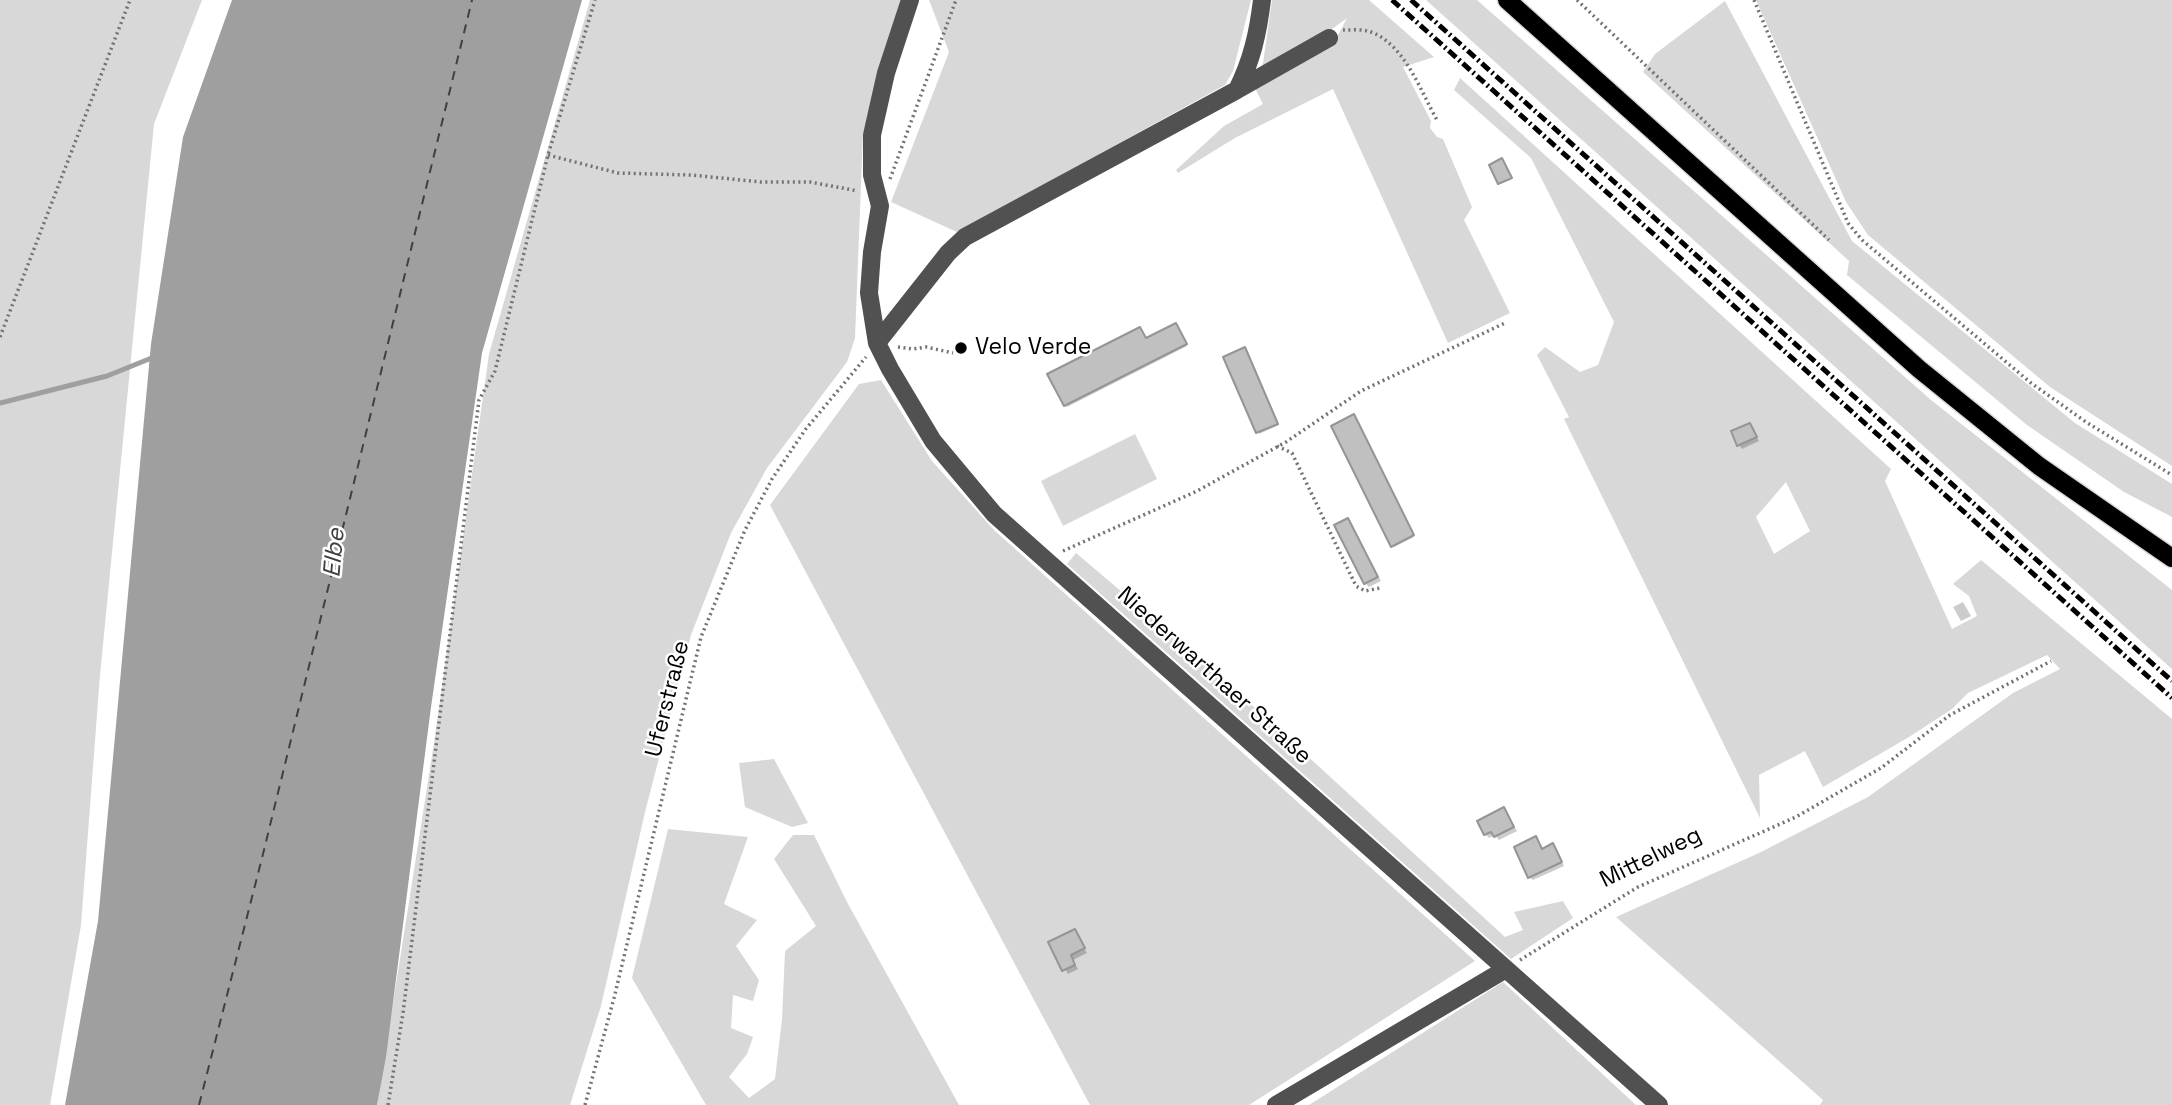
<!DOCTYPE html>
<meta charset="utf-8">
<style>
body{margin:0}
canvas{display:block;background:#fff}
</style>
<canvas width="2172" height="1105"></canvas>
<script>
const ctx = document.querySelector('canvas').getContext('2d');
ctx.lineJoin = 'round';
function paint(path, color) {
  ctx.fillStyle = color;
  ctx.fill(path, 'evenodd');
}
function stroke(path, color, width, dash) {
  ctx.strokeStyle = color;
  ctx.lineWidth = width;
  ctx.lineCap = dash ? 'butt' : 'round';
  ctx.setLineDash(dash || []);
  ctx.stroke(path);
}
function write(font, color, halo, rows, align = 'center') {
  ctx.font = font + ' "Space Grotesk",sans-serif';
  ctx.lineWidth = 5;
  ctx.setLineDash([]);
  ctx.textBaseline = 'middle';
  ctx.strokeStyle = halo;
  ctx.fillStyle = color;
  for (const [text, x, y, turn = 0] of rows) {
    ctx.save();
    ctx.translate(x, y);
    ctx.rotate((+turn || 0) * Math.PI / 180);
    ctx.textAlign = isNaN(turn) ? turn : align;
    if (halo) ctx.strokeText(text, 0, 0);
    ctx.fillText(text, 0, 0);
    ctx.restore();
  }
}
paint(new Path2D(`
 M 0,0 L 202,0 L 154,124 L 100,675 L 81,925 L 50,1105 L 0,1105 Z
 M 590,0 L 903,0 L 863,133 L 855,338 L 847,362 L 767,468 L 731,533 L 691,635 L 645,812 L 601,1006 L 570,1105 L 377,1105 L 434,743 L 489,354 Z
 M 929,0 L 1251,0 L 1233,71 L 1225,85 L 957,232 L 891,202 L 949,52 Z
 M 1272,0 L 1369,0 L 1434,57 L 1403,67 L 1431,121 L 1430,128 L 1437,137 L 1443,139 L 1472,207 L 1464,220 L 1510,313 L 1448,343 L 1333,89 L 1235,138 L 1178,173 L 1176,170 L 1224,126 L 1263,104 L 1255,88 L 1332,46 L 1347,18 L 1324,35 L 1259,72 L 1263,63 Z
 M 1426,0 L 1477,0 L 1931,400 L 2172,590 L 2172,669 Z
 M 1756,0 L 2172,0 L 2172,466 L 2050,387 L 1868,235 L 1846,202 Z
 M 1725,1 L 1852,241 L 2075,423 L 2172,484 L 2172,517 L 2124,492 L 2027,425 L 1847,275 L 1849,261 L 1643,72 L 1655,54 Z
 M 1460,78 L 1891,469 L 1885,481 L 1952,629 L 1977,616 L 1969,596 L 1953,584 L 1981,560 L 2172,719 L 2172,1105 L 1820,1105 L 1823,1100 L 1616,917 L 1759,853 L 1868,797 L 2013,693 L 2060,669 L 2047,655 L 1968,693 L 1952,709 L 1909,737 L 1823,787 L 1805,751 L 1759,775 L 1760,818 L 1564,419 L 1569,417 L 1537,355 L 1545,347 L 1580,372 L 1598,365 L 1614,322 L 1531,158 L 1454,90 ZM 1786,482 L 1810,531 L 1774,554 L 1756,517 Z
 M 881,380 L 932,461 L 994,530 L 1475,961 L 1249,1105 L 1090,1105 L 770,505 L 859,384 Z
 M 1135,434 L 1157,479 L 1063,526 L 1041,481 Z
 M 1076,553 L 1207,664 L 1505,937 L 1523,930 L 1514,912 L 1563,901 L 1573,918 L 1511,959 L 1067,564 Z
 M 774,759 L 808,823 L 792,827 L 745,807 L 739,763 Z
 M 668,829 L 748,837 L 724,904 L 757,920 L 736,946 L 759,980 L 753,1001 L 733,995 L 731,1028 L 753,1037 L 747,1054 L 729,1077 L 749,1098 L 775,1079 L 782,1019 L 785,951 L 816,926 L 774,859 L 793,835 L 814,835 L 847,902 L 959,1105 L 706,1105 L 632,978 Z
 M 1503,982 L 1636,1105 L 1309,1105 Z`), '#d8d8d8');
paint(new Path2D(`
 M 232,0 L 582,0 L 482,353 L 431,707 L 386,1057 L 377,1105 L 65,1105 L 98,921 L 151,344 L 183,137 Z`), '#9f9f9f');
paint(new Path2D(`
 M 1177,327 L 1187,346 L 1067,407 L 1065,405 L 1050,375 Z
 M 1246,351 L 1279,425 L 1259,434 L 1225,357 Z
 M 1356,418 L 1414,537 L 1394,547 L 1392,545 Z
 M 1750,425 L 1759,441 L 1742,449 L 1739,445 Z
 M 1348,520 L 1381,581 L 1369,587 L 1365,583 Z
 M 1963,602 L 1971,616 L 1961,621 L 1953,607 Z
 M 1504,809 L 1517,831 L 1499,840 L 1495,835 L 1489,838 L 1485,834 Z
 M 1536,838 L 1543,850 L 1552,845 L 1564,866 L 1533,880 L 1529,877 Z
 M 1074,931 L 1087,953 L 1073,960 L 1078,969 L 1068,974 L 1050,943 Z`), '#0003');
stroke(new Path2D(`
 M 0,403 L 107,376 L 154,357`), '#9f9f9f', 5);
stroke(new Path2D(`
 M 199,1105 L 263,854 L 472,0`), '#404040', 2, [9, 7]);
const building = new Path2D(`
 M 1502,158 L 1512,178 L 1498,184 L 1489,165 Z
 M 1176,323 L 1187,344 L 1064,406 L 1047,374 L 1140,327 L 1146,338 Z
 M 1245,347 L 1278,424 L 1256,433 L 1223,357 Z
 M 1354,414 L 1414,535 L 1391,547 L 1331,426 Z
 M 1750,423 L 1757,437 L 1737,446 L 1731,431 Z
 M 1348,518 L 1378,577 L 1364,584 L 1334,525 Z
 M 1504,807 L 1514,827 L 1494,837 L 1491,832 L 1484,835 L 1477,821 Z
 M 1536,836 L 1542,849 L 1553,843 L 1562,862 L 1528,878 L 1514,847 Z
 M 1075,929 L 1085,948 L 1071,955 L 1075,965 L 1062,971 L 1048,942 Z`);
paint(building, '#c0c0c0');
stroke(building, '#959595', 2);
const major = new Path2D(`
 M 1507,0 L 1919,369 L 2039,466 L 2172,558`);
stroke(major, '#dbdbdb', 21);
stroke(new Path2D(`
 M 1577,0 L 1829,240
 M 1754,0 L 1848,223 L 1862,240 L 2031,383 L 2086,422 L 2172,475
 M 1343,30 C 1352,30 1363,29 1371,32 C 1405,45 1420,90 1437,120
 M 548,155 L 618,173 L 691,175 L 761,182 L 810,182 L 858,191
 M 890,179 L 956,0
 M 0,337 L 130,0
 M 898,347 L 913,349 L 926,347 L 953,353
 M 1277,446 L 1292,453 L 1356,586 L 1365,591 L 1380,588
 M 1063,551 L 1197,491 L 1286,442 L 1361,391 L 1505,323
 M 1520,960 L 1638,887 L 1796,817 L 1881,768 L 1950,715 L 2051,661
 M 388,1105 L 403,1013 L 479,400 L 495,371 L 548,155 L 595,0
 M 585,1105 L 614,998 L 701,637 L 745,530 L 772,479 L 805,430 L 866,357`), '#737373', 3.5, [2, 3.5]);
stroke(new Path2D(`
 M 910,0 L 886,73 L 872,135 L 872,175 L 880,206 L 872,252 L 869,293 L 877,343 L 890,369 L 933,441 L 994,514 L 1659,1105
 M 1237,90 L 1329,38
 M 877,343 L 948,253 L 965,237 L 1237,90 C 1252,60 1258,33 1262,0
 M 1276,1105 L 1506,969`), '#515151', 18);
stroke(major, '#000', 18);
stroke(new Path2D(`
 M 1392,0 L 2172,698
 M 1411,0 L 2172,681`), '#000', 5, [10, 3.5, 2, 3.5]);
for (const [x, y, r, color] of [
 [961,348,7,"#000"]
]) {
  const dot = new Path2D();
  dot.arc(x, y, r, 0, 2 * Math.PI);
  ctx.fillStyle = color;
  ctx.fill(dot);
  stroke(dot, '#fff', 2.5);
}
write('23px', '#000', '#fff', [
 ["Velo Verde",975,348]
], 'left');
write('23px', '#000', '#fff', [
 ["Niederwarthaer Straße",1214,676,42],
 ["Uferstraße",668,699,-76],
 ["Mittelweg",1651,858,-26]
]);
write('italic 24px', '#404040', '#fff', [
 ["Elbe",335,553,-85]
]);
</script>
